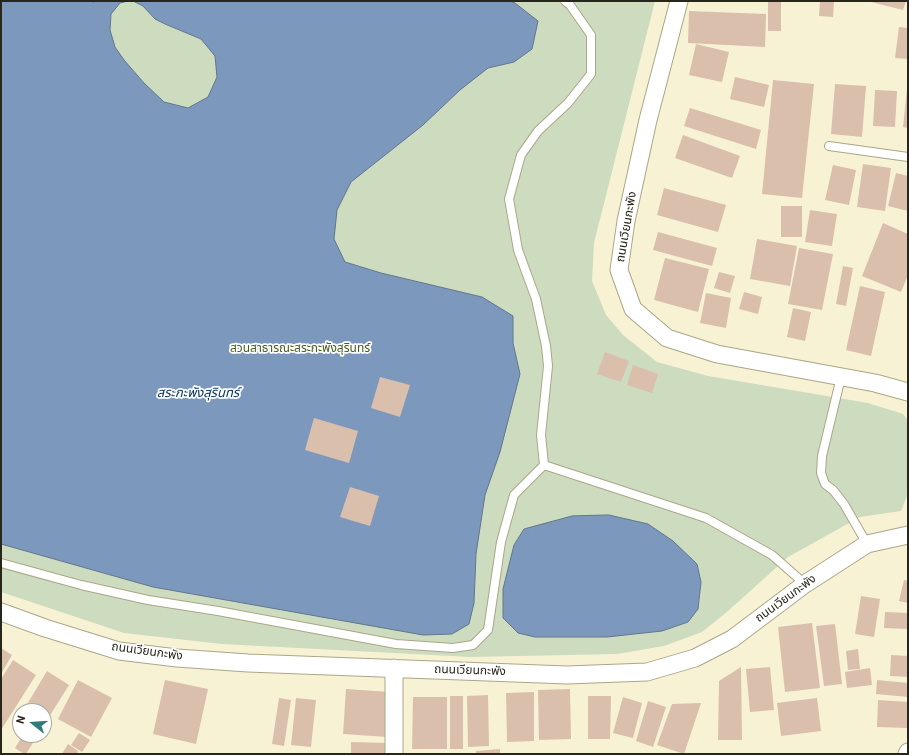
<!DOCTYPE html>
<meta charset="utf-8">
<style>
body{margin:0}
#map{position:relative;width:909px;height:755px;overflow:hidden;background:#f8f2d4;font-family:Roboto,sans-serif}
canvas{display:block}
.frame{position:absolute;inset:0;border:2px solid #28261a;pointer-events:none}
.north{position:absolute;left:12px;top:703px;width:40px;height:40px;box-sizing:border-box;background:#fff;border:1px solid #a9a8a3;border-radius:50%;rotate:287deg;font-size:11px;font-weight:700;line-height:16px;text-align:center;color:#28261a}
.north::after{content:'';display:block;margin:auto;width:14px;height:18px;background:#307a79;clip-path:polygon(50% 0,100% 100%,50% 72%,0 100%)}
</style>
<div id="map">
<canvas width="909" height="755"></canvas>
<div class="frame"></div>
<div class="north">N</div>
</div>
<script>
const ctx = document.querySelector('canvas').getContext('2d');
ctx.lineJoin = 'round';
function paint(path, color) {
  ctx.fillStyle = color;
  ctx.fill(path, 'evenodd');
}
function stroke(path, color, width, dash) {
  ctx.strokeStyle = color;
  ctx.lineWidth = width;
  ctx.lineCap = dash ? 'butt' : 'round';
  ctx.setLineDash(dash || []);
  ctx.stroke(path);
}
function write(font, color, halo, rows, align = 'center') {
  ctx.font = font + ' Roboto,"Noto Sans Thai",sans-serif';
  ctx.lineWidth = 3.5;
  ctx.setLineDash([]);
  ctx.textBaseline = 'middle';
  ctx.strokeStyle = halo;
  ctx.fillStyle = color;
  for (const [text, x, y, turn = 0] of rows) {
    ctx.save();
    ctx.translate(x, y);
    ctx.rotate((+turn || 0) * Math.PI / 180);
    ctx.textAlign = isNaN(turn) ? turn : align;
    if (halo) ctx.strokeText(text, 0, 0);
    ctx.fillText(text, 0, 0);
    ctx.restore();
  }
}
paint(new Path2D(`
 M 1,1 L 655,1 L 594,243 L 592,281 L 606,315 L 623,335 L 657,362 L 708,376 L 868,403 L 903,414 L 908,421 L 908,493 L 901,511 L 860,517 L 788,557 L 728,611 L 702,632 L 664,646 L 617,654 L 470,657 L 222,644 L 124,633 L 1,592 Z`), '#cddbbf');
const water = new Path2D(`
 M 1,1 L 90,1 L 93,2 L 98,1 L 128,1 L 120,3 L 111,14 L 110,30 L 115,47 L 124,60 L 144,83 L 164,102 L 188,108 L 208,97 L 217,77 L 215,56 L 201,39 L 165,24 L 155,19 L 143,6 L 133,1 L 510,1 L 515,3 L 538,21 L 532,49 L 514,62 L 488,68 L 460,90 L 423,125 L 351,182 L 337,210 L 334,239 L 345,262 L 381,273 L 482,297 L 513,316 L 513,343 L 520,374 L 500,452 L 485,495 L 476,554 L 474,603 L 469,624 L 452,634 L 423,635 L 153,587 L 1,544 Z
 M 609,515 L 648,524 L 673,541 L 697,564 L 701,582 L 698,609 L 688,622 L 662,631 L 607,637 L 535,637 L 518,633 L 503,618 L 503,589 L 514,545 L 524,529 L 572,516 Z`);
paint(water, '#7c99bd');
stroke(water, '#63768c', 1);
paint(new Path2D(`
 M 768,1 L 781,1 L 781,31 L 768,31 Z
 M 820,1 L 834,1 L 833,17 L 819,16 Z
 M 867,1 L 906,1 L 903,10 Z
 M 689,11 L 766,14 L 765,47 L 688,43 Z
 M 899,27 L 908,28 L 908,59 L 895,58 Z
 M 696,44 L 729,52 L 722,82 L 689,75 Z
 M 735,77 L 769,85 L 764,107 L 730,99 Z
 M 773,80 L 814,84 L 802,198 L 762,194 Z
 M 835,84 L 866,86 L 862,137 L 831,134 Z
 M 907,89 L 908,89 L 908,128 L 903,127 Z
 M 875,90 L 897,91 L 895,127 L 873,126 Z
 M 690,108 L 761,130 L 756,149 L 684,126 Z
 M 683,135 L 740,156 L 732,178 L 675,158 Z
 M 863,164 L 891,168 L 885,211 L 857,207 Z
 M 833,165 L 856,170 L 849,205 L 825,200 Z
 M 896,173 L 908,176 L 908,211 L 888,206 Z
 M 664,188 L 726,205 L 718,232 L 657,215 Z
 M 781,206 L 802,206 L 802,237 L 781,237 Z
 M 810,210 L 837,214 L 832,246 L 805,242 Z
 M 883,223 L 908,234 L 908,275 L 901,292 L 862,276 Z
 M 658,232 L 717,248 L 712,266 L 653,250 Z
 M 757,239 L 797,246 L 790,286 L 750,279 Z
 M 799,248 L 833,254 L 822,310 L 788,304 Z
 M 665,258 L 709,269 L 698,312 L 654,300 Z
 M 843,266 L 853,268 L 846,306 L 836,304 Z
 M 719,272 L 735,276 L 730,293 L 714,288 Z
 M 860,286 L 885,292 L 871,356 L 846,350 Z
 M 744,292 L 762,297 L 758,314 L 739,309 Z
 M 706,293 L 731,298 L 726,328 L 700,323 Z
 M 793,308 L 811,312 L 805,341 L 787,337 Z
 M 605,352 L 629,361 L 621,382 L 597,374 Z
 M 633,365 L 658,374 L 652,393 L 627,385 Z
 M 380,377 L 410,385 L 400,417 L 371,408 Z
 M 314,418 L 358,431 L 349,463 L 305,450 Z
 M 350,487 L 379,496 L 370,526 L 340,517 Z
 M 904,580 L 908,581 L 908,603 L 899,601 Z
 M 861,596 L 880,599 L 874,637 L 855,634 Z
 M 885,612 L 908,613 L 908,629 L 884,628 Z
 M 812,623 L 820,688 L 785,692 L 778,627 Z
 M 835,624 L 842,684 L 824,686 L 816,626 Z
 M 1,648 L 12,655 L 1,674 Z
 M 858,649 L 860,669 L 848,670 L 846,651 Z
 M 891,655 L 908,656 L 908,677 L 890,676 Z
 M 13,660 L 36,675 L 1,730 L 1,679 Z
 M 741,667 L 742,740 L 718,740 L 719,681 Z
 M 770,667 L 774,710 L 750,712 L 746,669 Z
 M 870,668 L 872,685 L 847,688 L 845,672 Z
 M 47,671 L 69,685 L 44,725 L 44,711 L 23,711 Z
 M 78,680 L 112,698 L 91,737 L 58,719 Z
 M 165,680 L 208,689 L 196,744 L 153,734 Z
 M 877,680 L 908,683 L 908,697 L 876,694 Z
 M 346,689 L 390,692 L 387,737 L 343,734 Z
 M 570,689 L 571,739 L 539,740 L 538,690 Z
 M 534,692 L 534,741 L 507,742 L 506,693 Z
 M 488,695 L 489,746 L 468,747 L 467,696 Z
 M 450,696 L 463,696 L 463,749 L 450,749 Z
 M 588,696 L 611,696 L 610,739 L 588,739 Z
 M 413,697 L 447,697 L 447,749 L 412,749 Z
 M 623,697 L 642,703 L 633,738 L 613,733 Z
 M 279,698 L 291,700 L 284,746 L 272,744 Z
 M 296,698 L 316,700 L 311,747 L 291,745 Z
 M 817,698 L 821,731 L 781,736 L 777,703 Z
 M 878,700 L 908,702 L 907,728 L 877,727 Z
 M 648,701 L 666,707 L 653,747 L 636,741 Z
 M 701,703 L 684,754 L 657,745 L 672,704 Z
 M 20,715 L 20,727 L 15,724 Z
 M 79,733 L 90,740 L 82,752 L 71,745 Z
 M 23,735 L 38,735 L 26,754 L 24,754 L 15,748 Z
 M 351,742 L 388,743 L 388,754 L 351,754 Z
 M 68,744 L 78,751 L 77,754 L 62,754 Z
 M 500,749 L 500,754 L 476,754 L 476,751 Z`), '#dabfac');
const lane = new Path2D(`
 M 829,146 L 908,157
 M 841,377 L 822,456 L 821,473 L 825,484 L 833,490 L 844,504 L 867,544
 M 544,465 L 706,518 L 772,555 L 805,584
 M 1,563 L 81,585 L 148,600 L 218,611 L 396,644 L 453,648 L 473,645 L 488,630 L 501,542 L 514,495 L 544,465 L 541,435 L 548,366 L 546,346 L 536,299 L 518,250 L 509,199 L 521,155 L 538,131 L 568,103 L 591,74 L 591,35 L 570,5 L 565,1`);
const street = new Path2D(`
 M 679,1 L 648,120 L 626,221 L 619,270 L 633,309 L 667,338 L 717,354 L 875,383 L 908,392
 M 1,612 L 45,628 L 119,651 L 177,658 L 248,663 L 567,675 L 647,672 L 695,658 L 732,639 L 805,584 L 867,544 L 908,535
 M 394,668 L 394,754
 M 907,754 L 908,752`);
stroke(lane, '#aba689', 10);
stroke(street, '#aba689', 19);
stroke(lane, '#fff', 8);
stroke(street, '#fff', 17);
write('12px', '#28261a', '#fff', [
 ["ถนนเวียนกะพัง",627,227,-80],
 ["ถนนเวียนกะพัง",786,599,-36],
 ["ถนนเวียนกะพัง",147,652,8],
 ["ถนนเวียนกะพัง",470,671,2]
]);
write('12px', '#455d1f', '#fff', [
 ["สวนสาธารณะสระกะพังสุรินทร์",300,349]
]);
write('italic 13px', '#0d3664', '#fff', [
 ["สระกะพังสุรินทร์",198,394]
]);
</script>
